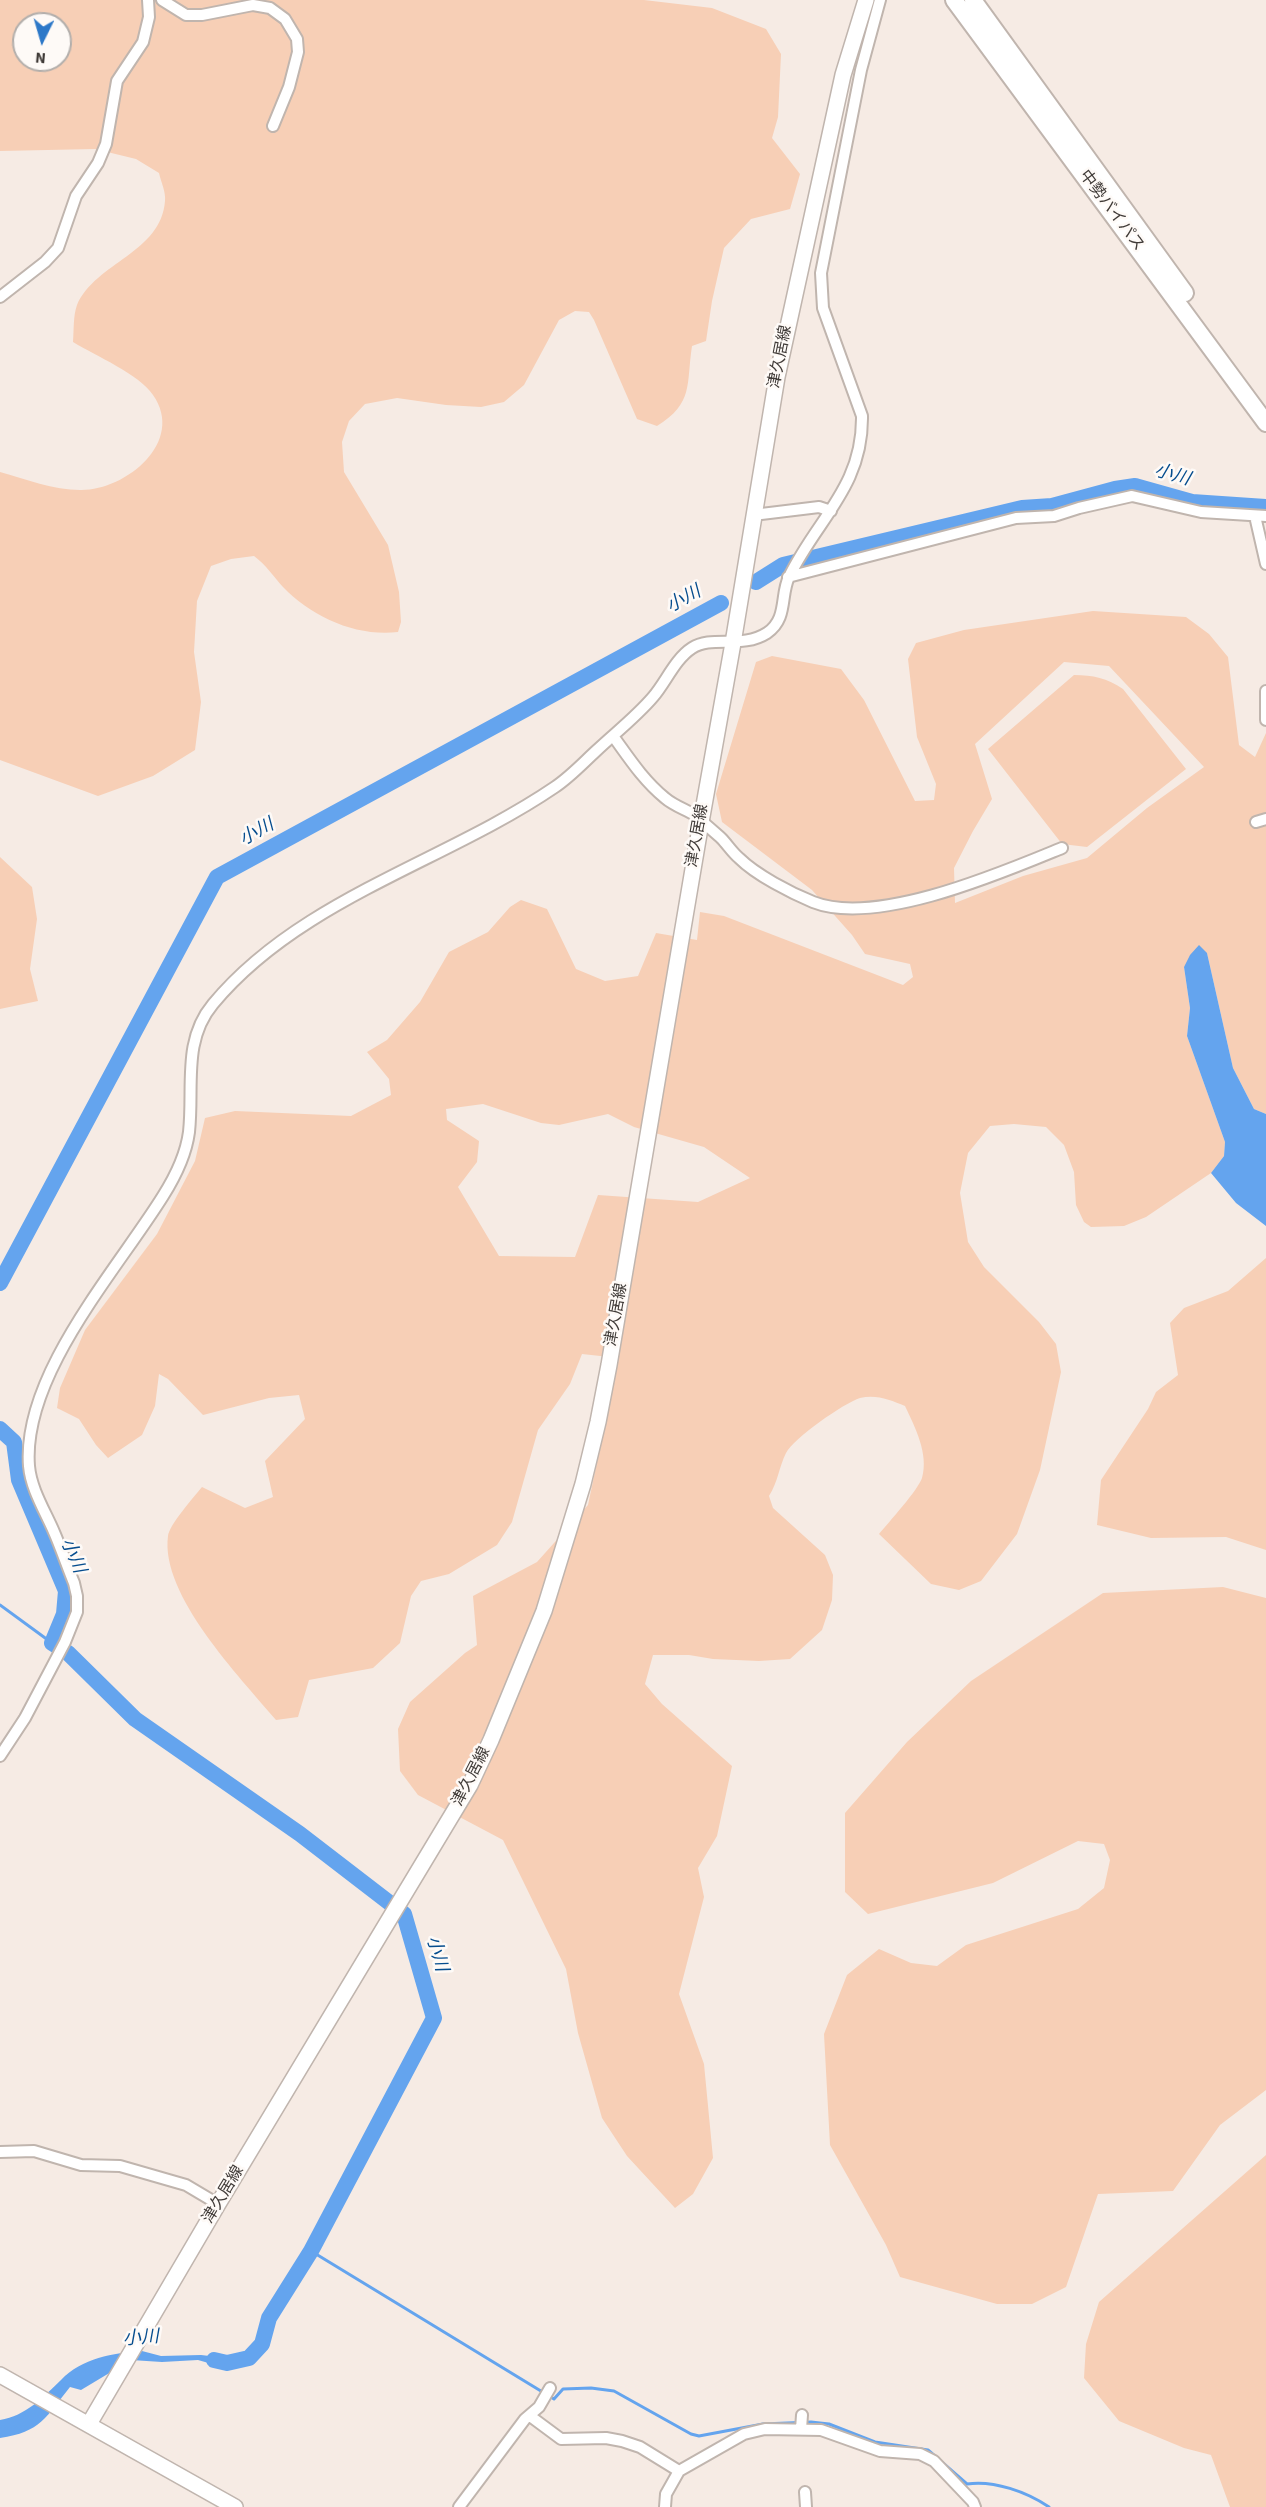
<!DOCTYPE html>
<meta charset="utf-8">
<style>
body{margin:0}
#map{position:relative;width:1266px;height:2507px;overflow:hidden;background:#f6ebe4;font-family:"Source Sans 3",sans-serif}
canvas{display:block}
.north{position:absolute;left:12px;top:12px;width:60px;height:60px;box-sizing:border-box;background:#fefaf7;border:2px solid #b2aeab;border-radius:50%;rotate:185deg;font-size:16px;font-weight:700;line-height:24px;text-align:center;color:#403b38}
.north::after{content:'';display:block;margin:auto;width:21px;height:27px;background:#2d78c8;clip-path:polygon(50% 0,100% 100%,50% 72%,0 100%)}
</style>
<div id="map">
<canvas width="1266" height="2507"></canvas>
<div class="north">N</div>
</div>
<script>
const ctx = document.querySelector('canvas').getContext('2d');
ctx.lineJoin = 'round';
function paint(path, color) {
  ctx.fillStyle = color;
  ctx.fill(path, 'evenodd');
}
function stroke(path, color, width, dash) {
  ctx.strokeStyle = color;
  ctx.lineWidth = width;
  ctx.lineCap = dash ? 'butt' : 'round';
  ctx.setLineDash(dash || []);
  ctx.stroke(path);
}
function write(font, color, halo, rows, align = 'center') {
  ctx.font = font + ' "Source Sans 3","Noto Sans JP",sans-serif';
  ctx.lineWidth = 5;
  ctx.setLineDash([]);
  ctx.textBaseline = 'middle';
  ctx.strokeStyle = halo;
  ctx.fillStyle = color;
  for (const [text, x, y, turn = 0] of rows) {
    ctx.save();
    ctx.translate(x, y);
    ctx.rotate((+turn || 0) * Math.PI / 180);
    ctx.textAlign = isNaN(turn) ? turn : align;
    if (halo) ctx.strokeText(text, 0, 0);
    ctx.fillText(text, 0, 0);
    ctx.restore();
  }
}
paint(new Path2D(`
 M 0,0 L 644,0 L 712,8 L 766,29 L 781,54 L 778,117 L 772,138 L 800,174 L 790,209 L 751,219 L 724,248 L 712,301 L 706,341 L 692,346 C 686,385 694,403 657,426 L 637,419 L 594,320 L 589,312 L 575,311 L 559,320 L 524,385 L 504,402 L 481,407 L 446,405 L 397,398 L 365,404 L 349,421 L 342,442 L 344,472 L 388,545 L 399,592 L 401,622 L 398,632 C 356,637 312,617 283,587 C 273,576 266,565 254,556 L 231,559 L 211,566 L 197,601 L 194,652 L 201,702 L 195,750 L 153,776 L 98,796 L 0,760 L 0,472 C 25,479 54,490 80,490 C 125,491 186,442 153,395 C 139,374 96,356 73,342 C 74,330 73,316 77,305 C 96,262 161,253 165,201 C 166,192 161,182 159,173 L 136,159 L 95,149 L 0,151 ZM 24,24 L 60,24 L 60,60 L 24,60 Z
 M 1093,611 L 1186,617 L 1209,634 L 1228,657 L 1239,745 L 1255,757 L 1266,733 L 1266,1114 L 1254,1109 L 1233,1068 L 1207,953 L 1184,967 L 1190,1008 L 1187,1036 L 1225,1142 L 1224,1156 L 1211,1173 L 1146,1217 L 1124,1226 L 1091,1227 L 1084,1222 L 1076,1205 L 1074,1172 L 1064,1145 L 1046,1127 L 1014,1124 L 990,1126 L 968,1153 L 960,1193 L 968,1242 L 984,1267 L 1039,1322 L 1056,1344 L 1061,1372 L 1040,1470 L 1017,1534 L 981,1581 L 959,1590 L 931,1584 L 879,1534 C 889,1522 918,1490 922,1478 C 929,1454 915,1427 905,1406 C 891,1400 876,1394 860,1398 C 844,1403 794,1438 786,1453 C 779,1467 778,1482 769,1496 L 773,1508 L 825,1555 L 833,1575 L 832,1600 L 822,1630 L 790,1659 L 759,1661 L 713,1659 L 689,1655 L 653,1655 L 645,1684 L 662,1704 L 732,1766 L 717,1836 L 698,1868 L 704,1897 L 679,1994 L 704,2064 L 713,2158 L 693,2194 L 675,2208 L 627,2156 L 602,2118 L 578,2033 L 566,1969 L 503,1840 L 418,1795 L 400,1771 L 398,1729 L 410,1702 L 465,1653 L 477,1645 L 473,1596 L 537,1562 L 588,1505 L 619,1358 L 582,1354 L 570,1384 L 538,1430 L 512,1522 L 497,1545 L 449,1574 L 421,1581 L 411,1596 L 400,1643 L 373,1668 L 309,1680 L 298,1717 L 276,1720 C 240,1677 160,1595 168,1536 C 169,1525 194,1497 202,1487 L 245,1508 L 273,1497 L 265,1461 L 305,1419 L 299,1395 L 269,1398 L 203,1415 L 168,1379 L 159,1374 L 155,1406 L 142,1435 L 108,1458 L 96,1445 L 79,1419 L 57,1408 L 60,1388 L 85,1330 L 157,1234 L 195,1161 L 205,1118 L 235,1111 L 351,1116 L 391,1095 L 389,1079 L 367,1052 L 387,1040 L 420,1002 L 449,952 L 488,932 L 510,907 L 521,900 L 547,909 L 576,969 L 605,981 L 638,976 L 656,933 L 697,940 L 700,912 L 724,916 L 903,985 L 913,977 L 910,964 L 865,954 L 852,935 L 812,890 L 722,822 L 716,794 L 756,662 L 772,656 L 841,669 L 864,700 L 915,801 L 934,800 L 936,784 L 917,737 L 908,659 L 916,643 L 964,630 ZM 1064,662 L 1109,666 L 1204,767 L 1147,808 L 1087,858 L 1023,876 L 955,903 L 954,868 L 973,831 L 992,799 L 975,744 ZM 483,1104 L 541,1123 L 559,1125 L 608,1114 L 634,1127 L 704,1147 L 750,1178 L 698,1202 L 598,1195 L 575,1257 L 499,1256 L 458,1187 L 477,1162 L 479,1141 L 447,1120 L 446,1109 Z
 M 1074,675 C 1093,675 1107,678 1123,689 L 1186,769 L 1087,847 L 1062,844 L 988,749 Z
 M 0,857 L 32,887 L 37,919 L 30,969 L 38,1001 L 0,1009 Z
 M 1266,1258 L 1266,1550 L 1226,1537 L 1151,1538 L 1097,1525 L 1101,1480 L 1148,1409 L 1156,1392 L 1178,1375 L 1170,1323 L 1184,1308 L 1228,1291 Z
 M 1223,1587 L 1266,1598 L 1266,2090 L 1220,2125 L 1173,2191 L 1098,2194 L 1066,2287 L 1032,2304 L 997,2304 L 900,2277 L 886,2245 L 830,2145 L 824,2034 L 847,1975 L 879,1949 L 911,1963 L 937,1966 L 966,1945 L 1078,1909 L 1104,1888 L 1110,1860 L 1104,1844 L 1078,1841 L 993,1883 L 868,1914 L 845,1892 L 845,1813 L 907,1742 L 971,1681 L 1103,1593 Z
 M 1266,2155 L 1266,2507 L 1230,2507 L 1211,2455 L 1184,2448 L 1119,2421 L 1084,2378 L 1086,2344 L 1099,2302 Z`), '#f7cfb6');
paint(new Path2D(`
 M 1199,945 L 1207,953 L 1233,1068 L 1254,1109 L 1266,1114 L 1266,1226 L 1236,1203 L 1211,1173 L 1224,1156 L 1225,1142 L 1187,1036 L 1190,1008 L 1184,967 L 1190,955 Z
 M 142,2351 L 161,2356 L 201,2355 L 235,2359 L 235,2366 L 226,2368 L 198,2360 L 162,2362 L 131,2360 L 81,2390 L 70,2387 C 46,2417 41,2432 0,2438 L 0,2420 C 26,2416 43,2397 61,2380 C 82,2358 113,2353 142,2351 Z`), '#64a4ee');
stroke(new Path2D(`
 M 0,1605 L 52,1643
 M 311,2251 L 554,2399 L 563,2389 L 591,2388 L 614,2391 L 691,2434 L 699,2436 L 763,2424 L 811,2422 L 829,2424 L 875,2442 L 928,2450 L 967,2484 C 994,2480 1027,2492 1049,2507`), '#64a4ee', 3);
stroke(new Path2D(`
 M 756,582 L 783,565 L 1022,508 L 1052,506 L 1115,489 L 1135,486 L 1192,502 L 1266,507
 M 0,1283 L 217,877 L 721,603
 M 0,1429 L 14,1442 L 19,1480 L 66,1591 L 64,1614 L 52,1643 L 68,1653 L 135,1719 L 300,1834 L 404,1914 L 434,2018 L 311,2251 L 269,2318 L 262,2344 L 249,2358 L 227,2363 L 214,2360`), '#64a4ee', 16);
const minor = new Path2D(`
 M 162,0 L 186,15 L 202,15 L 253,5 L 270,8 L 285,19 L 297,39 L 298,52 L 289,87 L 273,126
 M 0,297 L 45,262 L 58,248 L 76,196 L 98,163 L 106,144 L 117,81 L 143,42 L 149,17 L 148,0
 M 753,515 L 819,507 L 831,511
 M 1255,516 L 1266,564
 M 788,577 L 1016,518 L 1054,516 L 1079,508 L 1132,496 L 1201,512 L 1266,516
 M 1266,691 L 1266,720
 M 613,736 C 629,758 643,780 665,798 C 673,805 684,809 693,814 C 702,821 712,830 721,838 C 727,844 732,852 739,858 C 756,875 791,893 813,902 C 876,927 1001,873 1062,848
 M 1256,822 L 1266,819
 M 0,1756 L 25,1718 L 65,1642 L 77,1612 L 77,1596 L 74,1583 C 67,1566 61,1548 54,1532 C 45,1511 31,1489 29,1466 C 22,1375 117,1270 163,1196 C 175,1177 186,1155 189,1132 C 194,1087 182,1041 213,1004 C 300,899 445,862 555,787 C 570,777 583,763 596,751 C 615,733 636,717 653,697 C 666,682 675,659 692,648 C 712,635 742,649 767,633 C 788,619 780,595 789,577 C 817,519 863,487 862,416 L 823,308 L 821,273 L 861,70 L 880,0
 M 0,2152 L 34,2151 L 81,2165 L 120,2166 L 186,2185 L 218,2204
 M 530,2416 L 561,2439 L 606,2438 L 622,2441 L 640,2447 L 679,2471
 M 801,2429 L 802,2415
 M 805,2492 L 806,2507
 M 459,2507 L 525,2419 L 539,2407 L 550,2388
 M 665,2507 L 666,2494 L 679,2471 L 744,2434 L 765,2429 L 821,2430 L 880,2451 L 920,2454 L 934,2461 L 973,2502 L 975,2507`);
const secondary = new Path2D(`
 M 0,2375 L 235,2507
 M 89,2424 L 218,2204 L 470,1785 L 491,1740 L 544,1611 L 583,1484 L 598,1422 L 609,1365 L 701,822 L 733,643 L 777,377 L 843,75 L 866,0`);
const trunk = new Path2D(`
 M 954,0 L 1266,423
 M 973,0 L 1185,293`);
stroke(minor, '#c0b5ae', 14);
stroke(secondary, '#c0b5ae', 18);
stroke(trunk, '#c0b5ae', 20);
stroke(minor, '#fff', 10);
stroke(secondary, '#fff', 15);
stroke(trunk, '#fff', 16);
write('16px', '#403b38', '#fefaf7', [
 ["中勢バイパス",1111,211,53],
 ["津久居線",781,357,-79],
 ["津久居線",698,836,-80],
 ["津久居線",617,1315,-80],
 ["津久居線",472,1777,-63],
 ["津久居線",224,2195,-59]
]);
write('italic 18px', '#064d8e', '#fefaf7', [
 ["小川",1172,476,16],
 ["小川",684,600,-29],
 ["小川",257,833,-29],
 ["小川",72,1556,67],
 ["小川",436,1954,74],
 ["小川",141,2339,-4]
]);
</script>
